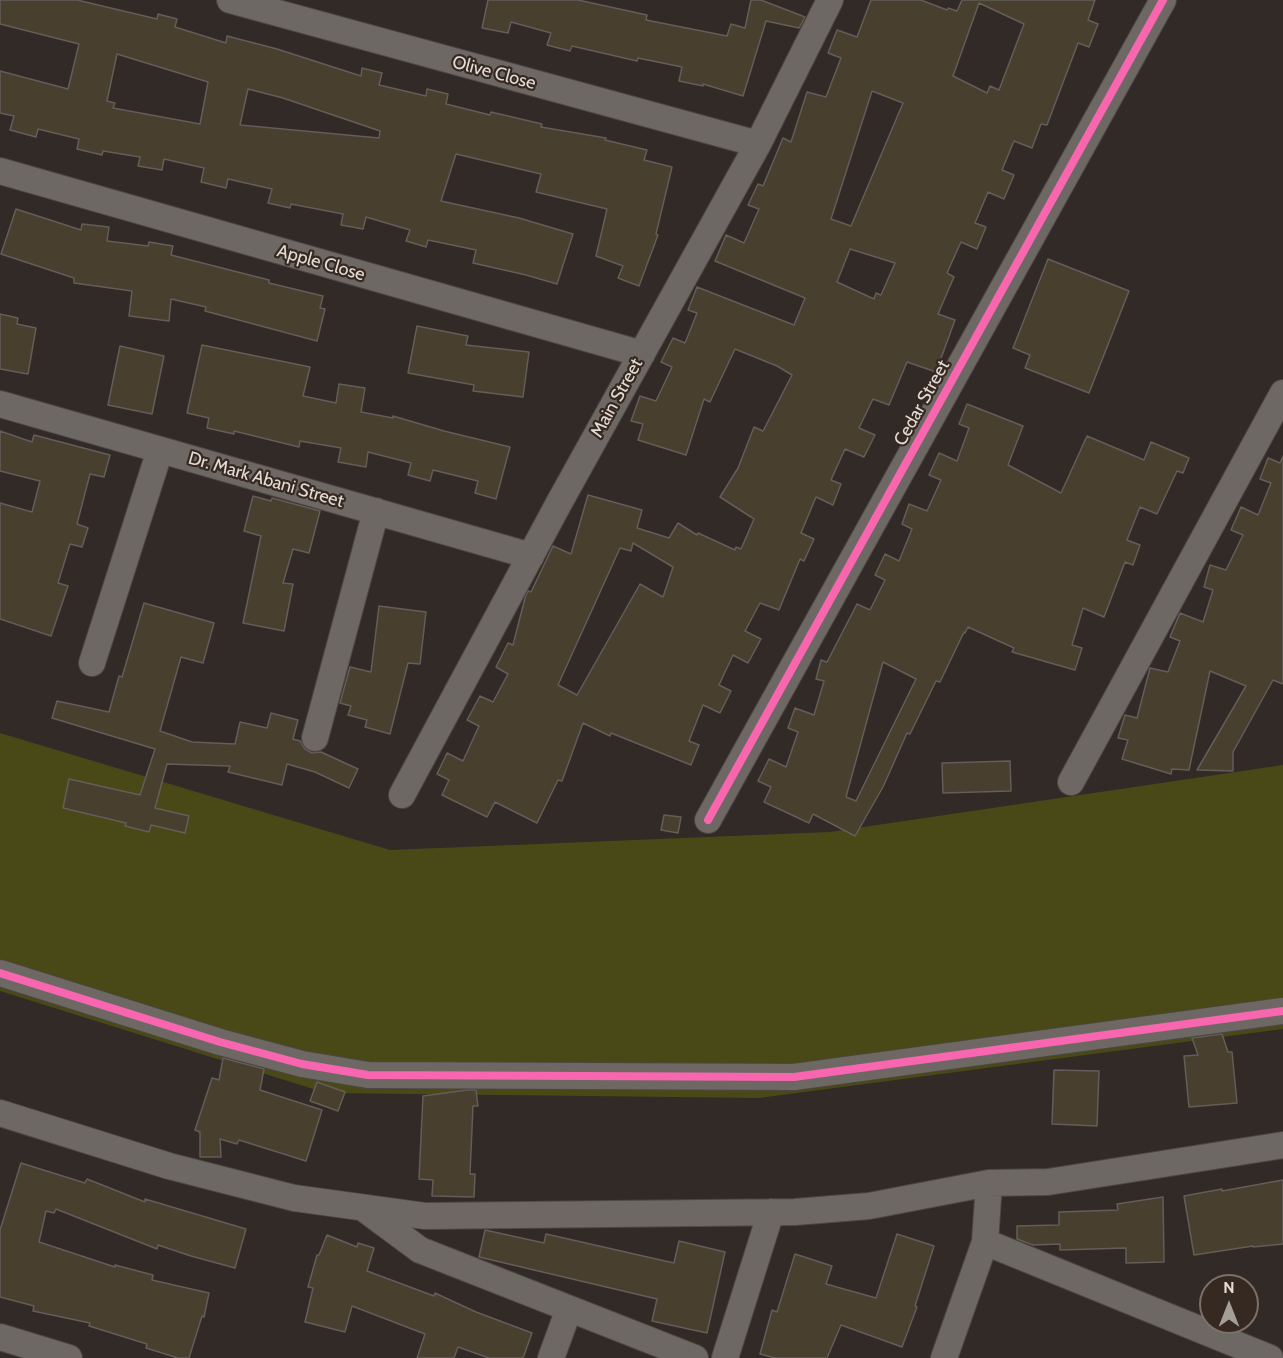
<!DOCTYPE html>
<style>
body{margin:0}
#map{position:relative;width:1283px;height:1358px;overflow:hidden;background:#312a26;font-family:Cabin,sans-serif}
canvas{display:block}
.north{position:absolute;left:1199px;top:1274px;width:60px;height:60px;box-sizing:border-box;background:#362921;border:2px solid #7c7069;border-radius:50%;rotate:0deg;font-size:16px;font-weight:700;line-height:24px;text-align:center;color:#e4dbd6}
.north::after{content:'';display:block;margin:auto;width:21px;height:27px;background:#a59d98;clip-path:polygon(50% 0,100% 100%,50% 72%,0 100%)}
</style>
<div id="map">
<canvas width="1283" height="1358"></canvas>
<div class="north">N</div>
</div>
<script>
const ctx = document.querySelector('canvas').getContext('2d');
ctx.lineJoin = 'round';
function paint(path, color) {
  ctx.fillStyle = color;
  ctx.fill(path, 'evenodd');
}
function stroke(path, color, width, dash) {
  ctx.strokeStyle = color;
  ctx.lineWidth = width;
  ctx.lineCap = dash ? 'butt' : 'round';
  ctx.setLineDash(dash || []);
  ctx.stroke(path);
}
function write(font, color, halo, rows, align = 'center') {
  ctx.font = font + ' Cabin,sans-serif';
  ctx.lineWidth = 4.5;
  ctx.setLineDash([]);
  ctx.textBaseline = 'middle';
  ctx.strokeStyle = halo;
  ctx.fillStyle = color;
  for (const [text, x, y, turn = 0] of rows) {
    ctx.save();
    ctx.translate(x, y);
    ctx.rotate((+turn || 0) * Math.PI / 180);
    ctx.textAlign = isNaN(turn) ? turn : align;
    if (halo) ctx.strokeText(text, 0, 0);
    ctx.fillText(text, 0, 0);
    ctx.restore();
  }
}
paint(new Path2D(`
 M 0,733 L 390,850 L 830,832 L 1283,765 L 1283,1029 L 759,1098 L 326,1093 L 0,991 Z`), '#484917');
const building = new Path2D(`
 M 0,0 L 77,0 L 157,19 L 158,14 L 177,19 L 175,27 L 226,43 L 227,36 L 277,49 L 361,76 L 362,68 L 382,73 L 379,85 L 426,96 L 427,89 L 448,94 L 446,104 L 490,115 L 491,112 L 542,124 L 541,127 L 606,138 L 605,140 L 647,150 L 644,160 L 672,167 L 656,234 L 658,235 L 639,286 L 618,278 L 623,266 L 596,256 L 607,209 L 536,192 L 541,174 L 456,154 L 441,201 L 519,218 L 573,234 L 557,284 L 526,275 L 473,263 L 476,250 L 428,240 L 426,247 L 406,241 L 410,230 L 366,217 L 363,229 L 341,225 L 343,214 L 291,204 L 290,208 L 268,203 L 272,189 L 228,179 L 226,188 L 201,182 L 204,168 L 164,159 L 162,170 L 138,166 L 140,157 L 103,151 L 102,155 L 77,149 L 79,139 L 38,129 L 36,137 L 10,130 L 14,116 L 0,113 L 0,71 L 68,89 L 79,44 L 0,24 ZM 117,54 L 208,82 L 200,124 L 113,108 L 115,103 L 107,101 ZM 248,89 L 283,98 L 380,131 L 379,138 L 240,125 Z
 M 488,0 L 578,0 L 647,15 L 646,20 L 727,36 L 731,24 L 745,28 L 751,0 L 761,0 L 805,17 L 799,28 L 766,21 L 743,96 L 703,84 L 703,86 L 679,81 L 682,67 L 638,58 L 637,61 L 572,46 L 570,51 L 547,45 L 551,33 L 511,22 L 508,33 L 482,28 Z
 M 871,0 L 921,0 L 947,10 L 948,8 L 957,11 L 962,0 L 1095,0 L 1088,20 L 1098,24 L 1089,47 L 1078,43 L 1047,125 L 1041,124 L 1032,148 L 1014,141 L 1002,170 L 1014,175 L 1004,199 L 988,192 L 975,223 L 986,227 L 977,249 L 961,242 L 947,273 L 954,277 L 938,314 L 955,320 L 936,372 L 907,362 L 889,405 L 873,399 L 859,428 L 875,435 L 864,457 L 845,449 L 831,480 L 841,484 L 833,505 L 816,497 L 801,533 L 814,539 L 804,561 L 800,559 L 779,610 L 760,603 L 745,631 L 761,639 L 748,663 L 733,655 L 719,685 L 731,691 L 720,713 L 703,705 L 689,741 L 699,745 L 691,765 L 611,733 L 610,736 L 583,723 L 562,781 L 558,780 L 537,823 L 495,802 L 487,817 L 442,795 L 449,780 L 437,774 L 447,753 L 463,761 L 479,726 L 467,720 L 480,696 L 493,702 L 508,674 L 496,667 L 508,643 L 513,645 L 525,598 L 528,591 L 531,592 L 553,546 L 571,554 L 588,495 L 642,510 L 637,528 L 669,538 L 678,523 L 697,535 L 698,533 L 735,550 L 736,547 L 741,549 L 754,519 L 720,497 L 738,468 L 754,427 L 763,431 L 792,375 L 777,366 L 735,349 L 710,402 L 704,399 L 686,455 L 638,440 L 643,424 L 631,421 L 640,396 L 656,401 L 672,367 L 661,362 L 673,338 L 685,343 L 697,313 L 688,310 L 697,287 L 794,325 L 805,298 L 715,261 L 726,235 L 744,243 L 759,209 L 748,205 L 758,184 L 763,186 L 783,138 L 791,142 L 807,92 L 826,97 L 841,58 L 828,53 L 837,30 L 857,37 ZM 979,3 L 1024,24 L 999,90 L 990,86 L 987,93 L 953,76 ZM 872,91 L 903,103 L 851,226 L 831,219 ZM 850,249 L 895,263 L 881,295 L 876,293 L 874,299 L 837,282 ZM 633,543 L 673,567 L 663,597 L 640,584 L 577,695 L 558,685 L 620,548 L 631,551 Z
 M 16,209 L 81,230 L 82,224 L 109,227 L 107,241 L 148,246 L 149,242 L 173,246 L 171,255 L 269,280 L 269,283 L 323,296 L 320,308 L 325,309 L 317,341 L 205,311 L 206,307 L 171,299 L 169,321 L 129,316 L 132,291 L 74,283 L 74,278 L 1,254 Z
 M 1048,259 L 1129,291 L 1089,393 L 1025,368 L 1030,355 L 1013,348 Z
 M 0,314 L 18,318 L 17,324 L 36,328 L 28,374 L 0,369 Z
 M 417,326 L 468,336 L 466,345 L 529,352 L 523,397 L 473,391 L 474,385 L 408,373 Z
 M 202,345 L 310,367 L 303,396 L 336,403 L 339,384 L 365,388 L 361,412 L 393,418 L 393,416 L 444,431 L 510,447 L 496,499 L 475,493 L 478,481 L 433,470 L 430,481 L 408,475 L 411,463 L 368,452 L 366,467 L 338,462 L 341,448 L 300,441 L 299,447 L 234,431 L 234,434 L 207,428 L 209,418 L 187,413 Z
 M 120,346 L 164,356 L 152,414 L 108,405 Z
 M 967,404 L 1023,426 L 1008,465 L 1061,493 L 1087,436 L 1144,460 L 1151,442 L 1189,458 L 1183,473 L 1177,471 L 1157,514 L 1140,507 L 1127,540 L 1140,545 L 1133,565 L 1125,562 L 1104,617 L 1083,608 L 1072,645 L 1082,648 L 1075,670 L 1012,652 L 1014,648 L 968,627 L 965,633 L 964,632 L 940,682 L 936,681 L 910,734 L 907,733 L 883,787 L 855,836 L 813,814 L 809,823 L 764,802 L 771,787 L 758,781 L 769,759 L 786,767 L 798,732 L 788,728 L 795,708 L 814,715 L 824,681 L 816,679 L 821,660 L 827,662 L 857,604 L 870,610 L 885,580 L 875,575 L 885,554 L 899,561 L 912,529 L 902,524 L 909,504 L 927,511 L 941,480 L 929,475 L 939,453 L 957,461 L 969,428 L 959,424 ZM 883,662 L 916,679 L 856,801 L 846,797 Z
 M 0,431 L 32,442 L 34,435 L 110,455 L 104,477 L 90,474 L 77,524 L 88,528 L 82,547 L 70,544 L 58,583 L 68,586 L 51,636 L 0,619 L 0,503 L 32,512 L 40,481 L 0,471 Z
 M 1283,456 L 1283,684 L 1273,680 L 1233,752 L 1233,771 L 1197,770 L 1246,686 L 1210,671 L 1189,770 L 1172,769 L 1171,774 L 1122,759 L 1128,740 L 1118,738 L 1125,715 L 1137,718 L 1150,668 L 1168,672 L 1180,641 L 1170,637 L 1180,613 L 1203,622 L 1213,590 L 1204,587 L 1210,565 L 1226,570 L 1243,535 L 1231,530 L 1241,507 L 1258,515 L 1271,483 L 1260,479 L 1268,458 L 1280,463 Z
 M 253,496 L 271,501 L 272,498 L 320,511 L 309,553 L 293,549 L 283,583 L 293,584 L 284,631 L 243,623 L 261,536 L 244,531 Z
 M 144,603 L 214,623 L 203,663 L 181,657 L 160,731 L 192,742 L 235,744 L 240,722 L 267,728 L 271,713 L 298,720 L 293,739 L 300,741 L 305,749 L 312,753 L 321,752 L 358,769 L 349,788 L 315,772 L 287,764 L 282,785 L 228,772 L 230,766 L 167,764 L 155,808 L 189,816 L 185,833 L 151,825 L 149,832 L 125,826 L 126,823 L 63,808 L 69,779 L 140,795 L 155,749 L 52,718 L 57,701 L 109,712 L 119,676 L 122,677 Z
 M 379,606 L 426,612 L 420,664 L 408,663 L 390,734 L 365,727 L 367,720 L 348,715 L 351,706 L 340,703 L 350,667 L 371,672 Z
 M 1010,761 L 1011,791 L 943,793 L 942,763 Z
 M 664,815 L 681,817 L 678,833 L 661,830 Z
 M 1222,1034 L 1228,1052 L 1232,1052 L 1237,1103 L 1189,1107 L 1184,1056 L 1198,1055 L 1192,1038 Z
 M 223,1058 L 264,1069 L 260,1090 L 322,1110 L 306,1161 L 239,1140 L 237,1144 L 220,1139 L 221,1157 L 200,1157 L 200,1132 L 195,1130 L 212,1078 L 219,1080 Z
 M 1054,1070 L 1099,1071 L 1097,1126 L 1052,1124 Z
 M 317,1082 L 345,1092 L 338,1111 L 310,1101 Z
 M 467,1090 L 476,1090 L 478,1106 L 473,1106 L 470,1174 L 475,1174 L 474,1197 L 432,1196 L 433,1180 L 419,1179 L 423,1096 Z
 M 21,1163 L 85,1183 L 87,1179 L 145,1202 L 145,1199 L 246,1229 L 235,1268 L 191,1256 L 158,1245 L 157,1249 L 56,1209 L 54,1213 L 46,1211 L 39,1242 L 115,1267 L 115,1265 L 153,1275 L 152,1280 L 209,1293 L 204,1317 L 202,1316 L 189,1358 L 178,1358 L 146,1348 L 147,1344 L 89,1326 L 90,1323 L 33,1311 L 34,1306 L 0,1297 L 0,1230 Z
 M 1283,1180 L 1283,1244 L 1253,1247 L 1253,1246 L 1194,1255 L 1184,1196 L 1222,1189 L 1222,1191 Z
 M 1163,1197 L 1164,1262 L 1126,1263 L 1126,1248 L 1060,1250 L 1060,1244 L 1033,1245 L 1017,1239 L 1017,1226 L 1059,1225 L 1059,1212 L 1118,1210 L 1117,1204 Z
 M 485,1230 L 544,1243 L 546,1234 L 674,1263 L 679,1241 L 725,1252 L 707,1333 L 652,1321 L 657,1299 L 479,1257 Z
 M 897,1234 L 934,1246 L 915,1306 L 917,1307 L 902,1347 L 841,1325 L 827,1358 L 775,1358 L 760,1354 L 772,1310 L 777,1312 L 795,1254 L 832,1266 L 826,1284 L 876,1298 Z
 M 327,1235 L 357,1247 L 358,1243 L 374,1248 L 367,1271 L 434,1296 L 435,1293 L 476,1312 L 532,1333 L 523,1358 L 489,1358 L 458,1347 L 454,1358 L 417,1358 L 425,1334 L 352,1306 L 345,1332 L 305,1322 L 313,1288 L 308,1287 L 317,1255 L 319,1255 Z`);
paint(building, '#483f2e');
stroke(building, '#635e5a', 1.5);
const street = new Path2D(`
 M 230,0 L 758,144
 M 0,171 L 642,354
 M 0,404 L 531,556
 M 92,663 L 160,450
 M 315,738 L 376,511
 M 1071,782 L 1283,393
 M 402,795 L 559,503 L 758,144 L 830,0
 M 708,820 L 1163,0
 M 0,973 L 220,1042 L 302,1064 L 368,1075 L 794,1077 L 1283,1011
 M 0,1113 L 169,1166 L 294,1198 L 425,1216 L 795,1212 L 869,1206 L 989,1183 L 1048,1182 L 1283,1145
 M 366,1210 L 420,1250 L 695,1358
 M 985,1242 L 1270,1358
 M 0,1337 L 69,1358
 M 551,1358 L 569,1309
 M 725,1358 L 771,1212
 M 944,1358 L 985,1242 L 989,1183`);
stroke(street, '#4d4743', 28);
stroke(street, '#6e6865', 26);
stroke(new Path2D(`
 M 708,820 L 1163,0
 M 0,973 L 220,1042 L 302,1064 L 368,1075 L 794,1077 L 1283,1011`), '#f766af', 8);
write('18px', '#e4dbd6', '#362921', [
 ["Olive Close",494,73,15],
 ["Apple Close",321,263,16],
 ["Main Street",617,398,-61],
 ["Cedar Street",922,403,-61],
 ["Dr. Mark Abani Street",266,480,16]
]);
</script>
